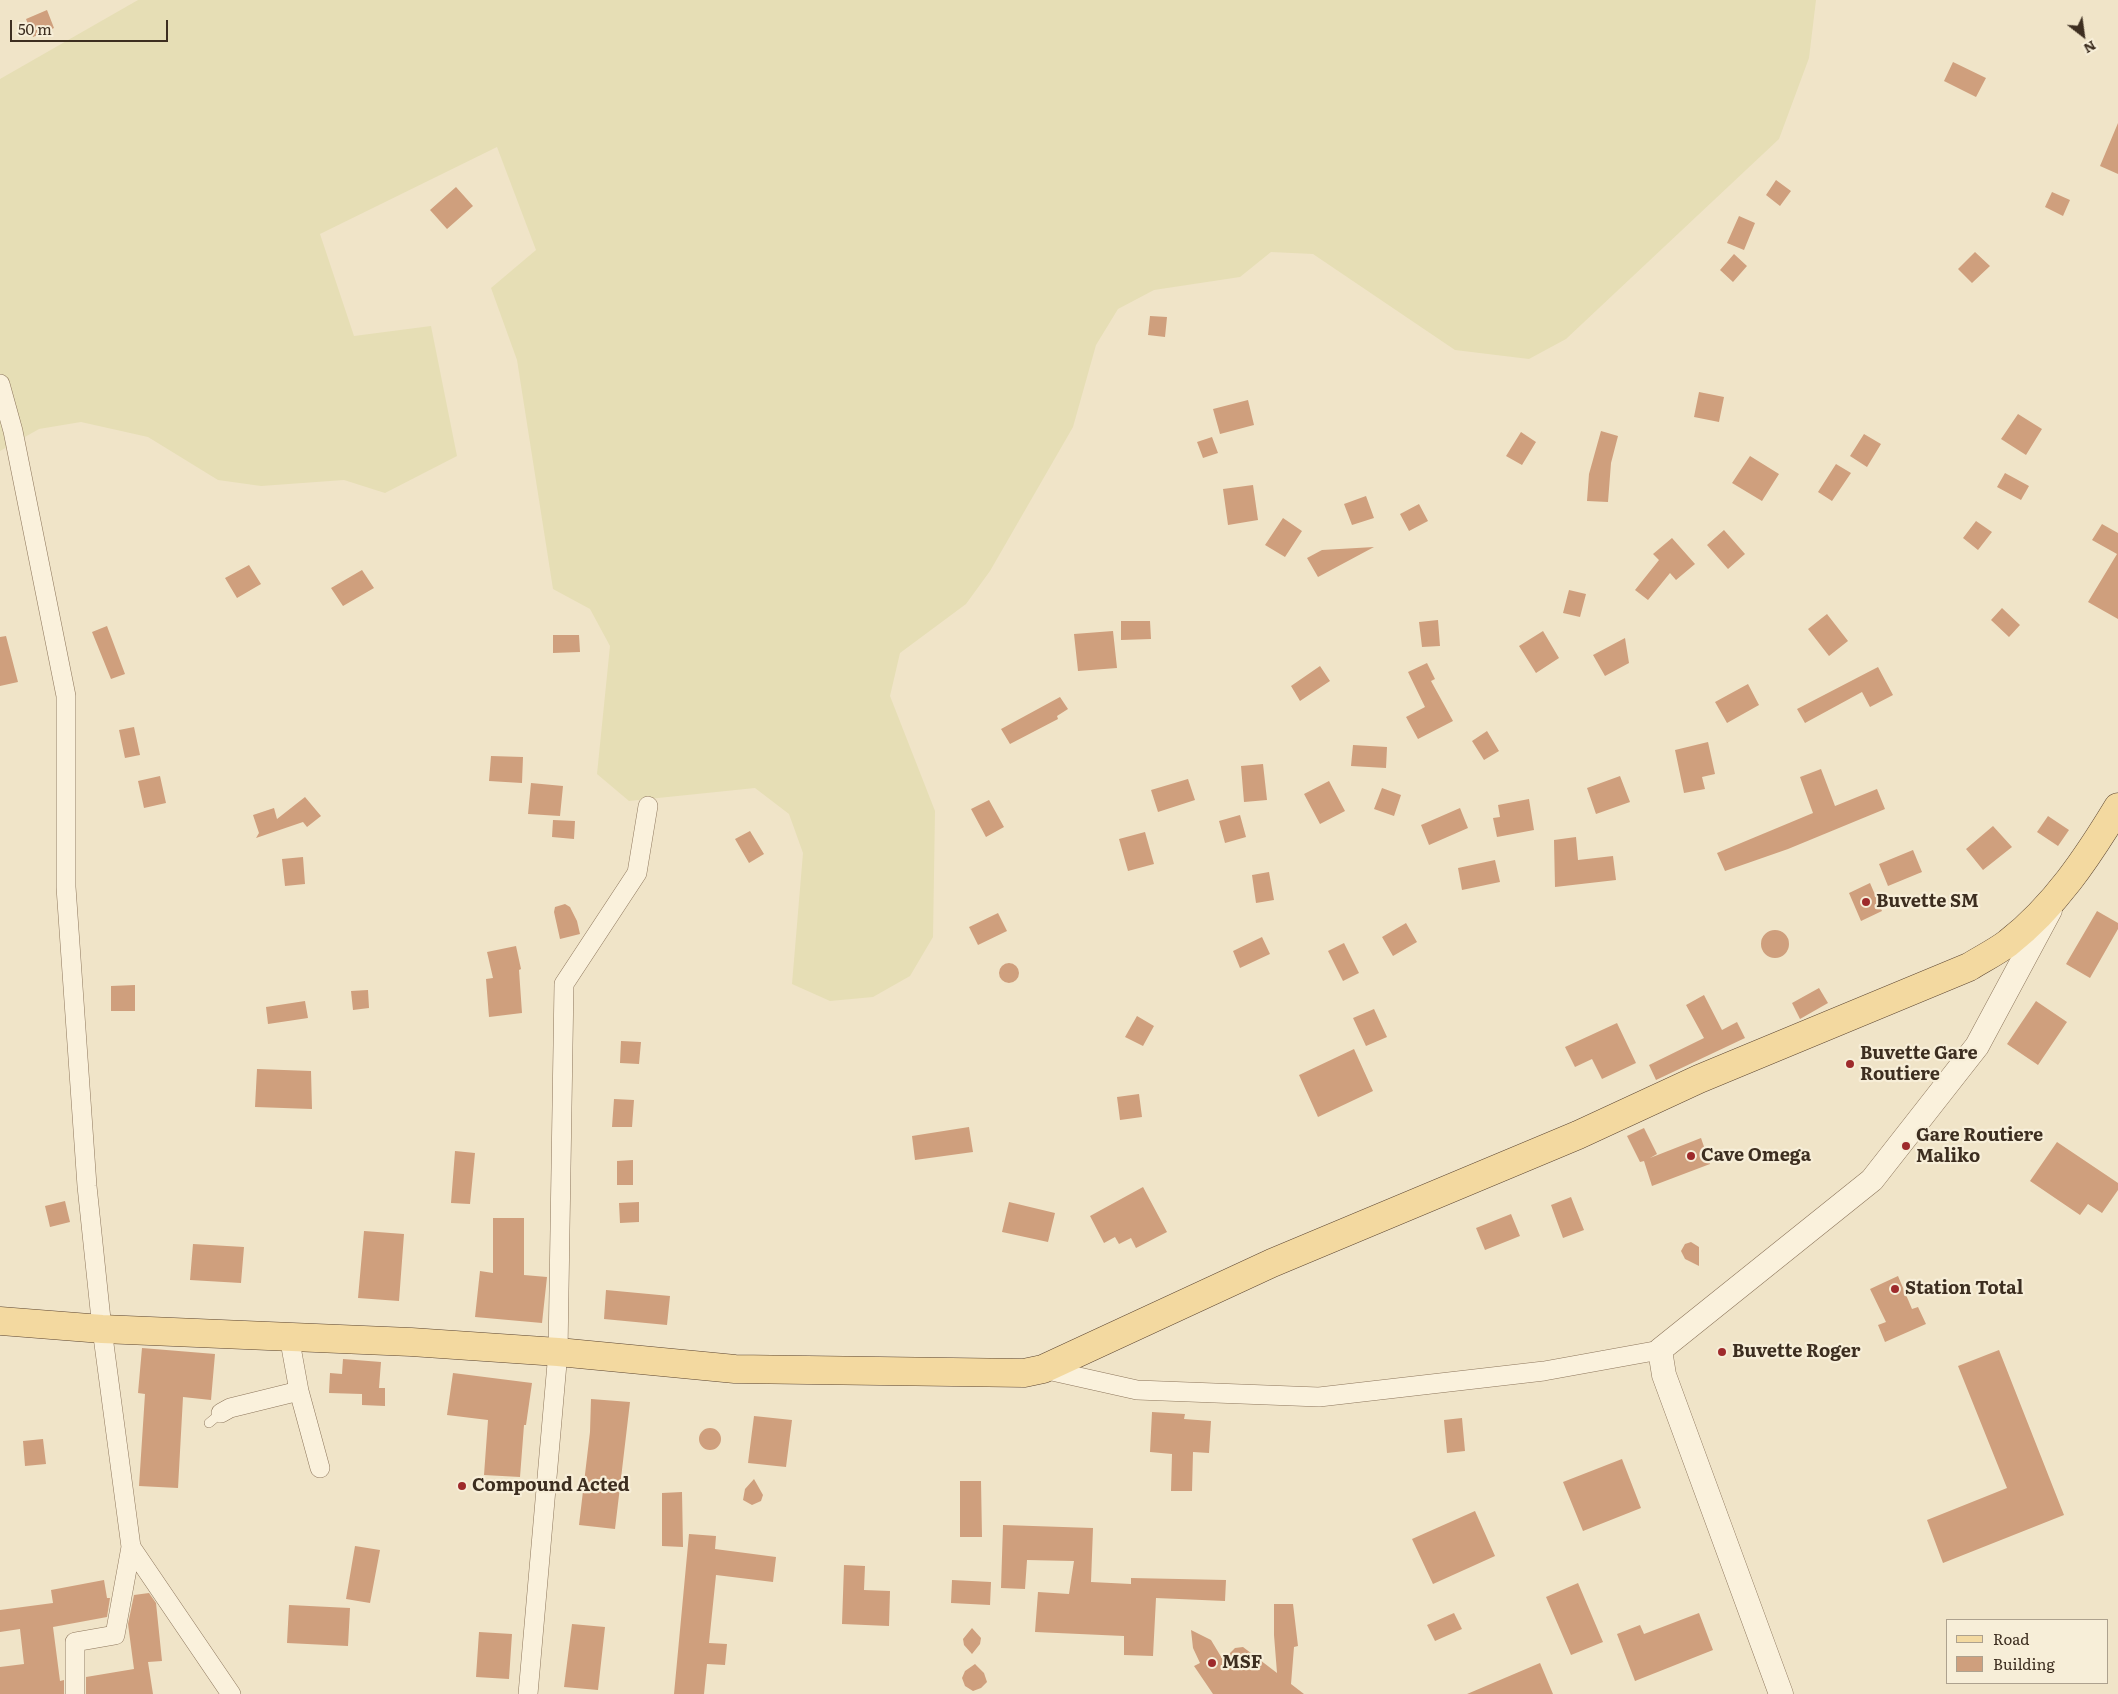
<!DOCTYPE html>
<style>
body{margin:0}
#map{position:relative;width:2118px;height:1694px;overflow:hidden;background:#f0e4c8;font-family:Literata,serif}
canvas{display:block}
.legend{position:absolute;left:1946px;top:1619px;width:162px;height:65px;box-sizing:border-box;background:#f7eed8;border:1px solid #ada18e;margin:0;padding:6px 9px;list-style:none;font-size:15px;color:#3d2e20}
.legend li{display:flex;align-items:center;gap:10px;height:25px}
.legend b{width:25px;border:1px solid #ada18e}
.north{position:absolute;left:2058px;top:10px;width:50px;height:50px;-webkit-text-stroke:4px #f7eed8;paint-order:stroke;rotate:150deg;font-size:14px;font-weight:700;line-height:20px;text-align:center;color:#3d2e20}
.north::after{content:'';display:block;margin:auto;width:18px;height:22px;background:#3d2e20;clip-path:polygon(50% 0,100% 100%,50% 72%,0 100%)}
.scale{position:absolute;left:10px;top:20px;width:158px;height:22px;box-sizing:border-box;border:2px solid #3d2e20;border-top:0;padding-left:6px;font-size:15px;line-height:18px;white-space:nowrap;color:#3d2e20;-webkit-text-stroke:4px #f7eed8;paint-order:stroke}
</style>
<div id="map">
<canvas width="2118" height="1694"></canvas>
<ul class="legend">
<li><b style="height:6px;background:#f3d9a0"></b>Road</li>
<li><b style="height:14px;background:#cf9f7d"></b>Building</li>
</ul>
<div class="north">N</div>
<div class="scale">50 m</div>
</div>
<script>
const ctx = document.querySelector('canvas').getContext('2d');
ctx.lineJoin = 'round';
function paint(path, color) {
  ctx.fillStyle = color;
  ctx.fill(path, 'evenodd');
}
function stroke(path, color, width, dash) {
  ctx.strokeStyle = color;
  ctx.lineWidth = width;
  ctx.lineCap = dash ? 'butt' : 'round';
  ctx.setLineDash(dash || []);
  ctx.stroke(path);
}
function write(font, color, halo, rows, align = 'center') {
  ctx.font = font + ' Literata,serif';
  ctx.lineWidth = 4.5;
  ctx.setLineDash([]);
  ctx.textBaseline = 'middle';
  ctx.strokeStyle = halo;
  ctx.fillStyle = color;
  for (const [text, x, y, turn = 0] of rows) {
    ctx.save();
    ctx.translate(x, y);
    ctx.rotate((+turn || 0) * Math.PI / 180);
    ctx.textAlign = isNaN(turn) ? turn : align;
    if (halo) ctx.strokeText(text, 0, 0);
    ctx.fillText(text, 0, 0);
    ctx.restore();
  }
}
paint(new Path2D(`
 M 138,0 L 1816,0 L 1809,58 L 1779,139 L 1566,339 L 1529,359 L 1455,350 L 1313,254 L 1271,252 L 1240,277 L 1154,290 L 1118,309 L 1096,345 L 1073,427 L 990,571 L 966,604 L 900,653 L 890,696 L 935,811 L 933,937 L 910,976 L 873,997 L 830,1001 L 792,984 L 803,853 L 789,814 L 755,788 L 629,801 L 597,774 L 610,646 L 590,609 L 553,589 L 517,360 L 491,288 L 536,250 L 497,147 L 320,234 L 354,336 L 431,326 L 457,456 L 385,493 L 344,480 L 261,486 L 218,480 L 148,437 L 81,422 L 39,429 L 0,451 L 0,79 Z`), '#e6deb5');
paint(new Path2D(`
 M 47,10 L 54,28 L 33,37 L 26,19 Z
 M 1953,62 L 1986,78 L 1976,97 L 1944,81 Z
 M 2118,123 L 2118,174 L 2100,166 Z
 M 1776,180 L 1791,191 L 1780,206 L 1766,195 Z
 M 456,187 L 473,206 L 447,229 L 430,210 Z
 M 2052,192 L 2070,200 L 2063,216 L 2045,207 Z
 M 1739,216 L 1755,223 L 1744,250 L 1727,243 Z
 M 1975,252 L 1990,266 L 1972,283 L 1958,269 Z
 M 1734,254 L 1747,266 L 1733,282 L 1720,270 Z
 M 1150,316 L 1167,317 L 1165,337 L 1148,335 Z
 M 1699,392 L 1724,397 L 1719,422 L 1694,417 Z
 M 1248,400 L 1254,425 L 1220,434 L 1213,409 Z
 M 2018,414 L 2042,429 L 2026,455 L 2001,439 Z
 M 1601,431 L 1618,436 L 1611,463 L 1608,502 L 1587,501 L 1589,474 Z
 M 1521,432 L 1536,442 L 1522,465 L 1506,456 Z
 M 1864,434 L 1881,444 L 1867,467 L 1850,456 Z
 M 1212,437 L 1218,453 L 1203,458 L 1197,442 Z
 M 1750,456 L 1779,474 L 1762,501 L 1732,483 Z
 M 1836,464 L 1851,473 L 1832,501 L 1818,492 Z
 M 2005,473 L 2029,486 L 2021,500 L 1997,487 Z
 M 1253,485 L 1258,520 L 1228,525 L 1223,489 Z
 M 1366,496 L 1374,518 L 1352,525 L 1344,504 Z
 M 1419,504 L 1428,521 L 1409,531 L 1400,514 Z
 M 1283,518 L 1302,531 L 1285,557 L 1265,545 Z
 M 1976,521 L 1992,532 L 1978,550 L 1963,538 Z
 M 2102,524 L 2118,533 L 2118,619 L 2088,602 L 2117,554 L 2092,540 Z
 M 1724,530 L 1745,554 L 1728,569 L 1707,545 Z
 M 1672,538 L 1695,564 L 1676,580 L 1670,573 L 1648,600 L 1635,590 L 1659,560 L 1653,554 Z
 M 1374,547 L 1318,577 L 1307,558 L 1322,550 Z
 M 249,565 L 261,584 L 237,598 L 225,578 Z
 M 362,570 L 374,588 L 343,606 L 331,588 Z
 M 1569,590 L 1586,594 L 1580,617 L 1563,613 Z
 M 2002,608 L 2020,625 L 2009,637 L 1991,620 Z
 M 1827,614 L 1848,641 L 1829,656 L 1808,629 Z
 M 1438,620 L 1440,646 L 1422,647 L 1419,622 Z
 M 1121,621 L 1150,621 L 1151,639 L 1121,640 Z
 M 107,626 L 125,674 L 111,679 L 92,632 Z
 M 1113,631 L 1117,668 L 1078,671 L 1074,634 Z
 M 1543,631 L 1559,658 L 1536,673 L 1519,646 Z
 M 553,635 L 579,635 L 580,652 L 553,653 Z
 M 6,636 L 18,682 L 0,686 L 0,637 Z
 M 1625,638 L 1629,663 L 1605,676 L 1593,655 Z
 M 1427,663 L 1435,679 L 1431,681 L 1453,721 L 1418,739 L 1406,717 L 1425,707 L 1408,672 Z
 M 1320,666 L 1330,681 L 1300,701 L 1291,686 Z
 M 1878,667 L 1893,695 L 1870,707 L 1862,692 L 1805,723 L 1797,709 Z
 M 1748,684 L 1759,705 L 1727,723 L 1715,702 Z
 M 1060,697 L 1068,709 L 1057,716 L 1058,719 L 1010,744 L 1001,729 Z
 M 134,727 L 140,755 L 125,758 L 119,730 Z
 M 1487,731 L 1499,751 L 1484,760 L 1472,741 Z
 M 1708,742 L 1715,774 L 1702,777 L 1705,789 L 1684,793 L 1675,750 Z
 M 1353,745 L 1387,747 L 1386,768 L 1351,766 Z
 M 491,756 L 523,757 L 522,783 L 489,781 Z
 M 1263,764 L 1267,800 L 1244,802 L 1241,766 Z
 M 1821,769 L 1835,806 L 1877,789 L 1885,809 L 1788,849 L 1725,871 L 1717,853 L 1813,813 L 1800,777 Z
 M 160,776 L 166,803 L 144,808 L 138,781 Z
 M 1620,776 L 1630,802 L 1596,814 L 1587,788 Z
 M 1188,779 L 1195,800 L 1158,812 L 1151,790 Z
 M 1329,781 L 1345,811 L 1320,824 L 1304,794 Z
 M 531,783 L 563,786 L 560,816 L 528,814 Z
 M 1382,788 L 1401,795 L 1394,816 L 1374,809 Z
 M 305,797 L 321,816 L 307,827 L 303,822 L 256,838 L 259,833 L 253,815 L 274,808 L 277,819 Z
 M 1529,799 L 1534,830 L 1497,837 L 1493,818 L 1500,817 L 1498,805 Z
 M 989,800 L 1004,827 L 986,837 L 971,809 Z
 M 1460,808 L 1468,828 L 1429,845 L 1421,825 Z
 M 1240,815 L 1246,837 L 1225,843 L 1219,821 Z
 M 2048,816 L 2069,830 L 2058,846 L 2037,832 Z
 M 553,820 L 575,821 L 574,839 L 552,837 Z
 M 1993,826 L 2012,847 L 1983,870 L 1966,849 Z
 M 750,831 L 764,854 L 749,863 L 735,839 Z
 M 1145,832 L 1154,864 L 1128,871 L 1119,839 Z
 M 1576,837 L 1578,860 L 1613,856 L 1616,880 L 1555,887 L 1554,840 Z
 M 1913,850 L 1922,872 L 1888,886 L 1879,864 Z
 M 303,857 L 305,884 L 285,886 L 282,859 Z
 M 1495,860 L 1500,882 L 1462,890 L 1458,868 Z
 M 1269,872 L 1274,900 L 1256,903 L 1252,875 Z
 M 1870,883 L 1882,911 L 1861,921 L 1849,893 Z
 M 565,904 L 570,907 L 577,921 L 580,934 L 560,939 L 554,912 L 555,907 Z
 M 2097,911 L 2118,923 L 2118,929 L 2090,978 L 2066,964 Z
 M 998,913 L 1007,931 L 978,945 L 969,927 Z
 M 1406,923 L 1417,942 L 1393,956 L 1382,937 Z
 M1761 944a14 14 0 1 1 28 0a14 14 0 1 1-28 0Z
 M 1262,937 L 1270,954 L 1240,968 L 1233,951 Z
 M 1344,943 L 1359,973 L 1343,981 L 1328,951 Z
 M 516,946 L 521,969 L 519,970 L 522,1013 L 489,1017 L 486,979 L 493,978 L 487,952 Z
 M999 973a10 10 0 1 1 20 0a10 10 0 1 1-20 0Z
 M 135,985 L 135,1011 L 111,1011 L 111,986 Z
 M 1819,988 L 1828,1003 L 1800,1019 L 1792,1003 Z
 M 368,990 L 369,1008 L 353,1010 L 351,991 Z
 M 1704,995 L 1722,1030 L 1737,1022 L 1745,1038 L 1656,1080 L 1649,1065 L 1704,1038 L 1686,1005 Z
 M 305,1001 L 308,1018 L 268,1024 L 266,1007 Z
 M 2036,1001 L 2067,1022 L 2038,1065 L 2007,1044 Z
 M 1374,1009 L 1387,1037 L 1366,1046 L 1353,1018 Z
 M 1137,1016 L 1154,1026 L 1143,1046 L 1125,1037 Z
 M 1617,1023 L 1636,1063 L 1602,1079 L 1592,1059 L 1575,1067 L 1565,1047 Z
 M 621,1041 L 641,1042 L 639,1064 L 620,1063 Z
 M 1354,1049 L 1373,1091 L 1318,1117 L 1299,1075 Z
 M 257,1069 L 311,1071 L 312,1109 L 255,1107 Z
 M 1139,1094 L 1142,1117 L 1120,1120 L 1117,1097 Z
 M 614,1099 L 634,1100 L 632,1127 L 612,1127 Z
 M 969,1127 L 973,1152 L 915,1160 L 912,1136 Z
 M 1644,1128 L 1657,1154 L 1650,1158 L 1701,1138 L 1710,1164 L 1652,1186 L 1644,1161 L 1640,1162 L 1627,1136 Z
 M 2057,1142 L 2118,1183 L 2118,1190 L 2102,1213 L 2088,1204 L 2080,1215 L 2030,1181 Z
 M 455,1151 L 475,1153 L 470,1204 L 451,1203 Z
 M 633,1160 L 633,1185 L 617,1185 L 617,1161 Z
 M 1143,1187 L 1167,1232 L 1136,1248 L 1131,1238 L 1119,1244 L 1115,1237 L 1104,1243 L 1090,1216 Z
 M 1571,1197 L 1584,1230 L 1563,1238 L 1551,1205 Z
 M 65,1201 L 70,1222 L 50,1227 L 45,1206 Z
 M 639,1202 L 639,1222 L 620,1223 L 619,1203 Z
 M 1009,1202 L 1055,1213 L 1048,1242 L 1002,1232 Z
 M 1511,1214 L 1520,1236 L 1485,1250 L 1476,1228 Z
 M 493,1218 L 524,1218 L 524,1275 L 547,1277 L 542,1323 L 475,1317 L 480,1271 L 493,1273 Z
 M 364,1231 L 404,1234 L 399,1301 L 358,1298 Z
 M 1691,1242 L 1699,1247 L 1699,1266 L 1685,1259 L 1681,1251 L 1685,1244 Z
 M 193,1244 L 244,1247 L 241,1283 L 190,1280 Z
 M 1898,1276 L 1912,1309 L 1918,1307 L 1926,1324 L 1885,1342 L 1878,1325 L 1886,1322 L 1870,1289 Z
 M 606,1290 L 670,1296 L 667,1325 L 604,1319 Z
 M 142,1348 L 215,1354 L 211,1400 L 183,1397 L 178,1488 L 139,1486 L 145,1394 L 138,1393 Z
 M 1999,1350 L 2064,1515 L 1943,1563 L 1927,1520 L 2007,1488 L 1958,1366 Z
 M 343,1359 L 381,1362 L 379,1388 L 385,1388 L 385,1406 L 362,1405 L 362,1394 L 329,1393 L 330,1373 L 342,1374 Z
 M 453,1373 L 532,1383 L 526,1425 L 524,1425 L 520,1477 L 484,1475 L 488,1420 L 447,1415 Z
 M 591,1399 L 630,1402 L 615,1529 L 579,1525 L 590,1432 Z
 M 1152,1412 L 1185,1414 L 1184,1419 L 1211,1421 L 1209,1453 L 1193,1452 L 1192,1491 L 1171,1491 L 1172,1454 L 1150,1452 Z
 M 754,1416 L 792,1420 L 786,1467 L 748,1463 Z
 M 1462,1418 L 1465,1451 L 1447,1453 L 1444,1420 Z
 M699 1439a11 11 0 1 1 22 0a11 11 0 1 1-22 0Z
 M 43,1439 L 46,1464 L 25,1466 L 23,1441 Z
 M 1622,1459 L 1641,1508 L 1583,1531 L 1563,1482 Z
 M 754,1479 L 763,1495 L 761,1501 L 752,1505 L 743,1500 L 745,1489 Z
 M 960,1481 L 981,1481 L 982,1537 L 960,1537 Z
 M 682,1492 L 683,1547 L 662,1546 L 662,1493 Z
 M 1475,1511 L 1495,1556 L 1433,1584 L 1412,1539 Z
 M 1003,1525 L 1093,1528 L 1091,1582 L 1131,1584 L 1131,1578 L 1226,1580 L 1225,1601 L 1156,1598 L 1153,1656 L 1124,1655 L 1124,1636 L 1035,1632 L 1038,1592 L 1069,1594 L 1074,1561 L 1027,1560 L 1025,1589 L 1001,1588 Z
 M 689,1534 L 716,1536 L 715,1549 L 776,1557 L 773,1582 L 716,1575 L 709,1643 L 727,1644 L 725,1665 L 707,1664 L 704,1694 L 674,1694 Z
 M 355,1546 L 380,1550 L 370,1603 L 346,1599 Z
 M 844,1565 L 865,1566 L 864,1590 L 890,1591 L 889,1626 L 842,1624 Z
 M 104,1580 L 107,1598 L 110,1598 L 107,1617 L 53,1627 L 60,1681 L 64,1680 L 64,1694 L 0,1694 L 0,1667 L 24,1664 L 20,1629 L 0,1632 L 0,1610 L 53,1603 L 51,1590 Z
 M 952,1580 L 991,1582 L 990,1605 L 951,1603 Z
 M 1578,1583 L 1603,1642 L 1571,1655 L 1546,1597 Z
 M 149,1593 L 156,1603 L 162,1661 L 148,1662 L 153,1694 L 86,1694 L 86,1677 L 134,1669 L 128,1624 L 134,1595 Z
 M 1274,1604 L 1293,1604 L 1298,1646 L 1294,1647 L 1291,1684 L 1304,1694 L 1213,1694 L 1194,1666 L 1200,1663 L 1193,1648 L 1191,1630 L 1211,1640 L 1223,1660 L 1235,1648 L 1243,1647 L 1277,1673 L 1274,1635 Z
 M 289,1605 L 350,1608 L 348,1646 L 287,1643 Z
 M 1454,1613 L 1462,1629 L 1435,1641 L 1427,1625 Z
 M 1699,1613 L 1713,1650 L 1635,1681 L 1617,1634 L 1640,1625 L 1644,1634 Z
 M 572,1624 L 605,1627 L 598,1690 L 564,1687 Z
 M 972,1628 L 981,1638 L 980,1644 L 972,1654 L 964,1645 L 963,1639 Z
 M 479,1632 L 512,1634 L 509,1679 L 476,1677 Z
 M 1540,1663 L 1553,1694 L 1467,1694 Z
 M 975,1664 L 984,1673 L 987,1682 L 981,1688 L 973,1691 L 965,1686 L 962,1678 L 965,1671 Z`), '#cf9f7d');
const service = new Path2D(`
 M 209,1423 L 221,1413`);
const minor = new Path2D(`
 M 0,384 L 13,431 L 66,696 L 66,887 L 87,1186 L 102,1329 L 131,1547 L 231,1694
 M 289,1336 L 299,1391 L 320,1468
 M 1043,1369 L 1137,1390 L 1319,1397 L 1544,1371 L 1660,1350
 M 221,1413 L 230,1408 L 299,1391
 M 75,1694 L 75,1642 L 115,1635 L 131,1547
 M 528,1694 L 558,1352 L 564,984 L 637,873 L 648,806`);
const tertiary = new Path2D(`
 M 1781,1694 L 1664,1375 L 1660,1350 L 1872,1180 L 1977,1046 L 2050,910`);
const primary = new Path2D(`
 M 0,1321 L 102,1329 L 411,1342 L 558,1352 L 735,1369 L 1024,1373 L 1043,1369 L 1272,1263 L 1578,1135 L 1699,1079 L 1969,967 C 1982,959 1996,952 2008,943 C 2055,906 2087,858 2118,807`);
stroke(service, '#8d765c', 10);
stroke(minor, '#8d765c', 20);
stroke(tertiary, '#8d765c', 25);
stroke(primary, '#5b4430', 29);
stroke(service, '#faf1dc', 9);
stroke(minor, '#faf1dc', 19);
stroke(tertiary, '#faf1dc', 24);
stroke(primary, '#f3d9a0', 28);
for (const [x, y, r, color] of [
 [1866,902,5,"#9e2a2b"],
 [1850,1064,5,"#9e2a2b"],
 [1906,1146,5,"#9e2a2b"],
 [1691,1156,5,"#9e2a2b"],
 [1895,1289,5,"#9e2a2b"],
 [1722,1352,5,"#9e2a2b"],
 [462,1486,5,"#9e2a2b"],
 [1212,1663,5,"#9e2a2b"]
]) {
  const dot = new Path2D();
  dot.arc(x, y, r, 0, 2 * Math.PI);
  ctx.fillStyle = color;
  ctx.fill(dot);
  stroke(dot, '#f7eed8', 2);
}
write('bold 18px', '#3d2e20', '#f7eed8', [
 ["Buvette SM",1876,902],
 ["Buvette Gare",1860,1054],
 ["Routiere",1860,1075],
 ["Gare Routiere",1916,1136],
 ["Maliko",1916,1157],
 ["Cave Omega",1701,1156],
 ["Station Total",1905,1289],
 ["Buvette Roger",1732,1352],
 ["Compound Acted",472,1486],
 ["MSF",1222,1663]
], 'left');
</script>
